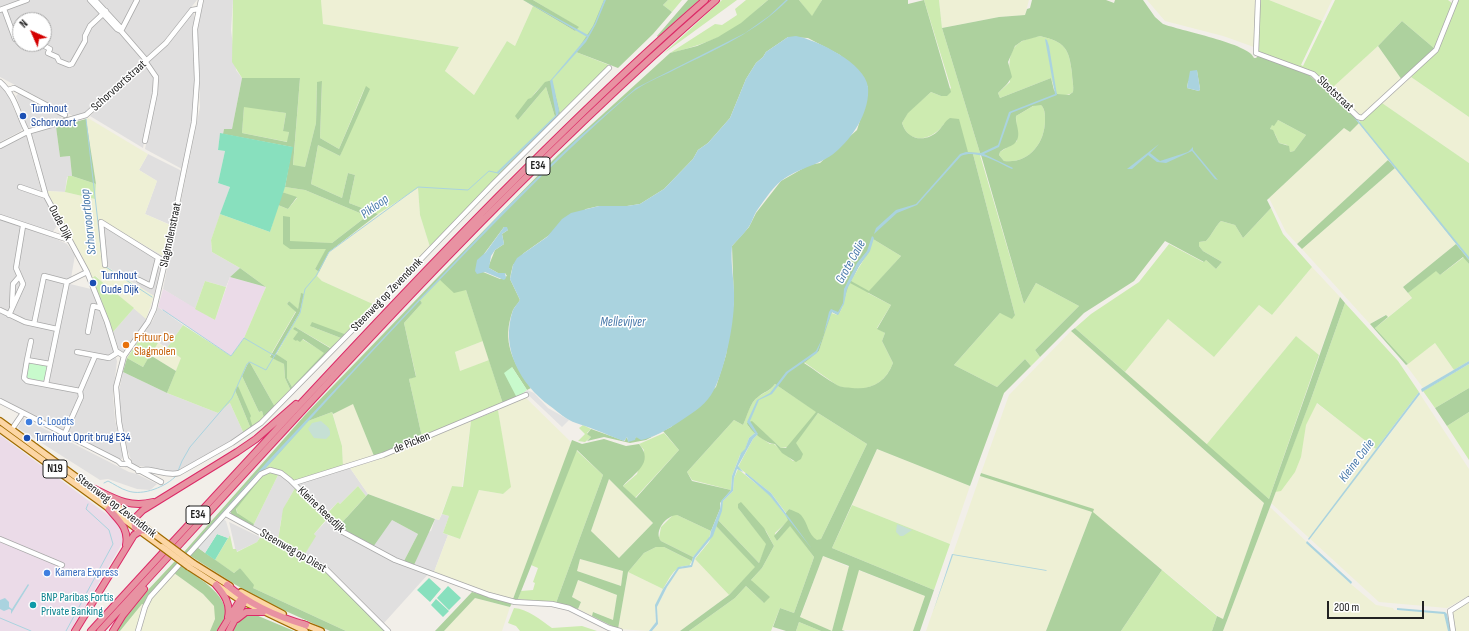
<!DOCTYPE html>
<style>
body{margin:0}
#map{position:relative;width:1469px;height:631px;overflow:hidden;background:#f2efe9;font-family:"Sofia Sans Condensed",sans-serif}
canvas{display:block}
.north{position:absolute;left:12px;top:12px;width:40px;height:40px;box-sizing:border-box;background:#fff;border:1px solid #a7a7a7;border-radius:50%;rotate:315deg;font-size:11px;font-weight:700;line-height:16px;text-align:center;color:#222}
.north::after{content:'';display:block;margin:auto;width:14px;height:18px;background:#d40000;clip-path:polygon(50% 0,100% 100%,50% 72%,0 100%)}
.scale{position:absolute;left:1327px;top:601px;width:97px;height:18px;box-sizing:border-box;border:2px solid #222;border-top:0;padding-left:5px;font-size:12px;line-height:14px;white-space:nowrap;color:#222;-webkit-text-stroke:3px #fff;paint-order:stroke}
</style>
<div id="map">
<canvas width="1469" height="631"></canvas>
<div class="north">N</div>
<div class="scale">200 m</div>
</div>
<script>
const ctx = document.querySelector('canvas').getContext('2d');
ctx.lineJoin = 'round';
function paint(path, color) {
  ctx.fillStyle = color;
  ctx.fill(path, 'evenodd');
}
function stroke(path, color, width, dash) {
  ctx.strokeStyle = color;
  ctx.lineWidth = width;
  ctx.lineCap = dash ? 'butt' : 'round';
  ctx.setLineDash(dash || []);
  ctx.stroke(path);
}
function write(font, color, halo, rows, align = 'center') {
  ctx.font = font + ' "Sofia Sans Condensed",sans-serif';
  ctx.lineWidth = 3;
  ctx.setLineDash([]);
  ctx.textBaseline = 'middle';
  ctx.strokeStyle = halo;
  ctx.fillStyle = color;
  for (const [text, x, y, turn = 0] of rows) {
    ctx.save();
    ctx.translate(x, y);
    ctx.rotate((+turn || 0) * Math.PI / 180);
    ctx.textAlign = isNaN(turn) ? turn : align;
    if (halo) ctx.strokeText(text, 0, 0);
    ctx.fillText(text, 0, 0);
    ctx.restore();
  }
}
paint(new Path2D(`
 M 0,0 L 197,0 L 164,41 L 141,62 L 84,113 L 73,116 L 0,77 ZM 20,20 L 44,20 L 44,44 L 20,44 Z
 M 204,0 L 233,0 L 231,30 L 236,70 L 242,78 L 232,129 L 224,129 L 223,134 L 220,134 L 218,150 L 225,151 L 218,183 L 230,187 L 211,240 L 212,252 L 240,268 L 230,277 L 226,287 L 205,281 L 195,309 L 163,289 L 200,107 L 197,29 Z
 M 194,10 L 194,110 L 182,169 L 145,149 L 157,94 L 158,78 L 156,72 L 148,63 Z
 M 145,65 L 154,75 L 153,93 L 143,148 L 90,116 Z
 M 0,86 L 8,95 L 22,128 L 21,131 L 0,142 Z
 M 19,93 L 60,115 L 62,119 L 30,128 L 27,126 L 16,96 Z
 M 56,127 L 60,157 L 70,156 L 72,176 L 67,177 L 65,192 L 47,191 L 31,133 Z
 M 26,135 L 41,190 L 58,224 L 50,236 L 67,244 L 75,255 L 70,284 L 91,289 L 103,317 L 117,361 L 113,394 L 115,420 L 123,454 L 122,459 L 117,459 L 0,398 L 0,149 Z
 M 148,154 L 182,171 L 171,225 L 145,214 L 157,181 L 139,170 Z
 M 99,219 L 163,256 L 154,296 L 104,265 Z
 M 158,307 L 183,325 L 167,348 L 144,333 L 153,320 Z
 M 134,308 L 147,319 L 126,350 L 120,353 L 113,332 Z
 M 123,372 L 167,393 L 218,413 L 230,403 L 244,434 L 184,469 L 176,472 L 133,465 L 127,449 L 120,416 L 118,395 Z
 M 23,418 L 129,472 L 137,474 L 157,484 L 150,490 L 137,489 L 108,479 L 100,480 L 18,428 Z
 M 350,468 L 368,494 L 366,496 L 358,486 L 340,504 L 338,502 L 327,513 L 298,484 Z
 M 279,473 L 295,488 L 287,502 L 281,520 L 278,540 L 253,526 Z
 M 442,514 L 449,516 L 443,533 L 448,535 L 434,572 L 431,571 L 384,623 L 332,571 L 305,554 L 315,536 L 314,534 L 330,517 L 392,520 L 418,534 L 404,561 L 414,565 L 428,532 L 431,531 L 435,519 L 439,520 Z
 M 229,522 L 260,537 L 257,542 L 236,552 Z`), '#e0dfdf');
paint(new Path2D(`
 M 230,277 L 266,287 L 244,338 L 231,356 L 158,307 L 163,289 L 215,320 Z
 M 0,435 L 112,518 L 122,532 L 122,544 L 70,631 L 0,631 Z`), '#ebdbe8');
paint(new Path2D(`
 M 321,0 L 523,0 L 533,6 L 515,46 L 507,41 L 474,95 L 445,71 L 459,47 L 322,24 Z
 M 939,0 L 1029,0 L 1025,15 L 999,17 L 942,28 Z
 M 1147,0 L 1256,0 L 1254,47 L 1223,36 L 1165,21 Z
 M 1269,0 L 1332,0 L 1322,21 Z
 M 1378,46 L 1402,80 L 1365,115 L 1361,116 L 1332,87 Z
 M 1411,77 L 1469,117 L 1469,163 L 1382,103 Z
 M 88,118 L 148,154 L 139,170 L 157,181 L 145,214 L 170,225 L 163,256 L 99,219 L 104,265 L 154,296 L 146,319 L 96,276 L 91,279 L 81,254 L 69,237 L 47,191 L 65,192 L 95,199 L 96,184 L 86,119 Z
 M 1359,123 L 1388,160 L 1297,244 L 1286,232 L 1269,198 L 1344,128 L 1350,132 Z
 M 1395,168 L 1456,244 L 1403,287 L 1412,298 L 1388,317 L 1385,315 L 1370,324 L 1302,249 Z
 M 418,187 L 420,215 L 430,247 L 375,305 L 322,281 L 316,276 L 329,252 L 378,214 Z
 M 1312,267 L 1340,297 L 1319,355 L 1296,336 L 1206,445 L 1125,372 L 1168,319 L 1214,357 L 1259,305 L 1272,315 Z
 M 1071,331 L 1264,503 L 1223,620 L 1092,512 L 1046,631 L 926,631 L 980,476 L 1092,512 L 1093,509 L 981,473 L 1009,395 Z
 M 483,341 L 489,360 L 460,372 L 455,352 Z
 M 158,343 L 182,358 L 176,371 L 150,355 Z
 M 1435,343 L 1454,370 L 1423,388 L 1406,365 Z
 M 1420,394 L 1469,469 L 1469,596 L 1447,608 L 1379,602 L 1271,503 L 1311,399 L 1378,450 Z
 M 525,397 L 572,443 L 513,599 L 496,595 L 434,572 L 448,535 L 460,539 L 479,490 L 503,494 L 510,487 L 498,410 Z
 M 353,403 L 374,456 L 343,467 L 342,446 L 333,414 Z
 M 471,421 L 462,487 L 452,486 L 439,520 L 368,494 L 350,468 L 371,462 Z
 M 877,449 L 970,486 L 950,544 L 852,505 Z
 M 609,479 L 653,523 L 619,558 L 591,531 Z
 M 1270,507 L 1352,585 L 1376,605 L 1393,608 L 1394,610 L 1445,613 L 1447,614 L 1450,631 L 1223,631 Z
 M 823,556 L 849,567 L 832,631 L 800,618 Z
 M 580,559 L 623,571 L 621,586 L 576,571 Z
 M 695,559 L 729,595 L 680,631 L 652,631 L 658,625 L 657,607 L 671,580 L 679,569 L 692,567 Z
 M 858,570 L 925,596 L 913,631 L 842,630 Z
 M 628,572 L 663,589 L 655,607 L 656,622 L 649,631 L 618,629 Z
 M 174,573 L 203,594 L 215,606 L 215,619 L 210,631 L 141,631 L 148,602 Z
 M 577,580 L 617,595 L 613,621 L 594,612 L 592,616 L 578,609 L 581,602 L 572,598 Z
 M 475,598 L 510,607 L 502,631 L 444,631 Z
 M 1469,602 L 1469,631 L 1455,631 L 1453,612 Z
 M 142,604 L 144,605 L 137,631 L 120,631 Z`), '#eef0d5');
paint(new Path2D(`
 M 233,0 L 321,0 L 323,24 L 459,47 L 445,71 L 474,95 L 507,41 L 515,46 L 533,6 L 575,31 L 578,27 L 533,0 L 605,0 L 594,28 L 576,52 L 609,65 L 560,113 L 552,80 C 536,85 527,106 518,120 L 546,87 L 555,117 L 430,247 L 420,215 L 418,188 L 378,214 L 349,203 L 355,175 L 348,173 L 342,198 L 311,184 L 318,145 L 340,156 L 365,87 L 339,149 L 320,138 L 322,82 L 317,82 L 316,123 L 305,167 L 293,166 L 300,78 L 242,78 L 232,62 Z
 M 668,0 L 682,0 L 672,12 L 663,5 Z
 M 709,0 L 711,0 L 649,56 L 470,231 L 469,229 L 593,107 Z
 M 722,0 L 737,0 L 663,54 Z
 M 746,0 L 768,0 C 759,7 751,16 742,23 C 721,39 695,47 670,53 L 715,24 L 722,25 L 737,15 L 735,9 Z
 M 799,0 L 822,0 L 812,17 Z
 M 924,0 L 939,0 L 942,28 L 980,153 L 968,152 L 944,124 C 933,140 909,146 902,123 L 908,112 L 931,92 L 941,96 L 951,88 Z
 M 1259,0 L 1269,0 L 1322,21 L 1301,65 L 1303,66 L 1335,0 L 1448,0 L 1452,3 L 1435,49 L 1402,21 L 1378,46 L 1333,87 L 1334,91 L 1311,71 L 1259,52 L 1258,49 Z
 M 1458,0 L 1469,0 L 1469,117 L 1411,77 L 1438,50 Z
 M 1040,36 C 1065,42 1069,48 1072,73 C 1072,79 1074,86 1073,92 C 1069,96 1061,96 1056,94 L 1051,78 L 1000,98 L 998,93 L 1010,82 C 1008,54 1009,41 1040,36 Z
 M 1299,69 C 1316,69 1349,108 1361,121 L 1382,103 L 1469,163 L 1469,260 L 1359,123 L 1360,122 L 1349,110 L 1345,108 L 1347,107 L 1344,104 L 1313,75 Z
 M 1035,105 L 1041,105 C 1045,109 1045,114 1045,120 C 1045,144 1028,164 1004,161 L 999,155 L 1000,152 L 1017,141 L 1016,116 Z
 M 244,106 L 286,113 L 283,131 L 289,131 L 288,142 L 242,133 Z
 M 1278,120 L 1306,135 L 1294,151 L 1290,152 L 1287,145 L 1279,143 L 1275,134 L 1270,129 L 1272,124 Z
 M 973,154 L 980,155 L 1024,304 L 1036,283 L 1079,306 L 1035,350 L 1040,357 L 1031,366 L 1025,359 L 997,387 L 954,365 L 1000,313 L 1015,315 Z
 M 68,176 L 72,176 L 96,184 L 95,199 L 65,192 Z
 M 285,187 L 305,190 L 367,216 L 332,243 L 290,242 L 290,217 L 283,244 L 327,249 L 315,269 L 319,272 L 317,276 L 322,281 L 375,305 L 347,335 L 310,326 L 341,338 L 331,348 L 295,327 L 298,332 L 297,340 L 302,339 L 325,353 L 292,387 L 287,378 L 287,361 L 276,355 L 300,312 L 304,294 L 301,294 L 298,310 L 289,301 L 287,304 L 296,311 L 270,356 L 284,364 L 285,378 L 291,391 L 275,407 L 249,361 L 242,376 L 259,412 L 262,411 L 264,418 L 253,428 L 235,390 L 251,429 L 244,434 L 230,403 L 218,413 L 167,393 L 181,358 L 167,348 L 183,325 L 231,356 L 244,338 L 266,287 L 240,268 L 212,252 L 211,240 L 220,214 L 270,232 L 278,205 L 288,209 L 297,198 L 282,192 Z
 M 1271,208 L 1283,234 L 1312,267 L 1272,315 L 1259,305 L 1214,357 L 1168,319 L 1125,372 L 1075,328 L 1091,314 L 1139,282 L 1169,244 L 1203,262 L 1206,260 L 1216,269 L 1222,262 L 1203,251 L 1199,246 L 1199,242 L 1206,241 C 1212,235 1216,225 1221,221 L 1235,225 L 1243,238 Z
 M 873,239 L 901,256 L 868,293 L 891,305 L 877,328 L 885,333 L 882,341 L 893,363 C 884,388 861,393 838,386 L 804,362 L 819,351 L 831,313 L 838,315 C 846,304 842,299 847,289 C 855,271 868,257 873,239 Z
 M 1464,257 L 1469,264 L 1469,361 L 1454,370 L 1435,343 L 1408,364 L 1375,328 L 1412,298 L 1408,293 L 1436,270 L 1440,275 Z
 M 95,276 L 134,308 L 113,332 L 91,279 Z
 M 440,280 L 466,290 L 483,341 L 455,352 L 460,371 L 489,360 L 503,404 L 422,437 L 409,379 L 416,376 L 404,323 L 422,303 L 420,300 Z
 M 205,281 L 226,287 L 215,320 L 195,309 Z
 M 1345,303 L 1398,361 L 1419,392 L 1376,449 L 1317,403 L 1306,425 L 1301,457 L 1295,472 L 1281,491 L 1275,492 L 1311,399 Z
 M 144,333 L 158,343 L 143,367 L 127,358 Z
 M 1296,336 L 1319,355 L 1269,499 L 1206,445 Z
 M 1469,364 L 1469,388 L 1435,408 L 1423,391 Z
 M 775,384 L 817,412 L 788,447 L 781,448 L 762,431 L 748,426 L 755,433 L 749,438 L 745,450 L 740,455 L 732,476 L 731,490 L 692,480 L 687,472 L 734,420 L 743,425 C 747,416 750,402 758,397 C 766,391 769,392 775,384 Z
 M 498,410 L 511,487 L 503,494 L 479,490 L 460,539 L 443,533 L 449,516 L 442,514 L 452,486 L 463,487 L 471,421 Z
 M 332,412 L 342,446 L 343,467 L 295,481 L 272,468 L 263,469 L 308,421 Z
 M 1469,412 L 1469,460 L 1447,426 Z
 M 818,413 L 867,444 L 821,539 L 817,541 L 811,536 L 801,516 L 789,509 L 786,513 L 771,493 L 738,467 L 753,439 L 757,435 L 770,444 L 774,444 L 793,461 L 799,460 L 801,452 L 795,443 Z
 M 583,425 L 591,429 L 587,433 L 591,437 L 585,442 L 578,441 L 585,434 L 579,428 Z
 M 664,433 L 679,450 L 635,498 L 623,486 L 637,474 L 644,450 L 639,444 Z
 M 576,450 L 603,475 L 556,603 L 518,599 L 521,591 L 533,590 L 535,583 L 533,582 L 538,568 L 531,565 Z
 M 738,469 L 770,495 L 789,520 L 775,533 L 777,541 L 790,525 L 814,557 L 813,560 L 794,613 L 780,608 L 771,631 L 689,631 L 735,598 L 746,586 L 764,603 L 751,580 L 762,568 L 774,546 L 766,531 L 738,508 L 767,544 L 759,563 L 718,520 L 723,501 L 733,491 L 734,478 Z
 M 265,472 L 279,473 L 254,524 L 238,515 L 236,508 Z
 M 358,486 L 366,496 L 338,527 L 327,514 L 338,502 L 340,504 Z
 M 295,488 L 326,520 L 314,534 L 316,536 L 305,554 L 278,540 L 283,509 Z
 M 852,505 L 950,544 L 934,590 L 832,548 Z
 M 673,515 L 677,515 L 711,531 L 709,539 L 693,557 L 661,541 L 659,538 L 661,527 Z
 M 716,526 L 756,567 L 729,595 L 695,559 L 709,542 Z
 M 230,535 L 233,549 L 236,549 L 237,552 L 257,542 L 261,536 L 291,551 L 324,571 L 383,631 L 346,631 L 253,588 L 240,568 L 234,573 L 215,560 Z
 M 656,547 L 664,547 L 692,561 L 689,566 C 675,564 670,578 663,589 L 628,572 L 644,553 Z
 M 1162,570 L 1217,616 L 1212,631 L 1121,631 Z
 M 514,608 C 528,609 541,620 552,628 L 582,626 L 597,631 L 520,631 L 516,626 L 508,623 Z
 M 799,622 L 821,631 L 796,631 Z`), '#cdebb0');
paint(new Path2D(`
 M 523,0 L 533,0 L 579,27 L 575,31 Z
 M 604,0 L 668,0 L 663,5 L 672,12 L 653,34 L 618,68 L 576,52 L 593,26 Z
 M 688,0 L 699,0 L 658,37 L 657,36 Z
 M 768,0 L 799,0 L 812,16 L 822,0 L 908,0 L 908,4 L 924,0 L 951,92 L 947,96 L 941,96 L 931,92 L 908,113 L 902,123 C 907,141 927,143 939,130 C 943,126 945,121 950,118 L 959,119 L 968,152 L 980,153 L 942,28 L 999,17 L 1025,15 L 1027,9 L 1030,8 L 1032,0 L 1106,0 L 1114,3 L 1115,0 L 1143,0 L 1155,17 L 1163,24 C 1178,30 1251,44 1254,58 L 1256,58 L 1258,56 L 1309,75 L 1348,110 L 1359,123 L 1350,132 L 1344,128 L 1267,200 L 1271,208 L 1243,238 L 1235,225 L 1221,221 C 1216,225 1212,235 1206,241 L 1199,242 L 1199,246 L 1203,251 L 1222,262 L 1216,269 L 1206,260 L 1204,262 L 1165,241 L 1134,281 L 1084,313 L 1040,357 L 1035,350 L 1079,306 L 1036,283 L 1024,304 L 981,155 L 973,154 L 1015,315 L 1012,319 L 1000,313 L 954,365 L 997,387 L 1025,359 L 1031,366 L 1004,393 L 970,486 L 877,449 L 832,548 L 934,590 L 920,631 L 913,631 L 925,596 L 859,570 L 842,630 L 845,631 L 821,631 L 799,622 L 796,631 L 786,631 L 773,627 L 780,608 L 794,613 L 813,560 L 814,557 L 790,526 L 777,541 L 774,536 L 788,520 L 785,514 L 789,509 C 793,511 798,512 801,515 C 808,523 808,535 817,540 L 821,539 L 867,444 L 818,413 L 796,443 L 803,454 L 801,459 L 796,462 L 782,453 L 775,444 C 766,444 749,430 747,423 L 752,421 L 781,448 L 786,448 L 816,412 L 775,384 C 769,392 765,391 758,397 C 750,402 747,417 743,425 L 734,420 L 687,472 L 692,481 L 731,490 L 720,503 L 720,509 L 711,531 L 677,515 C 667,515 653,531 661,541 L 693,557 L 692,561 L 664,547 L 656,547 L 644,553 L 628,572 L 618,629 L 592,616 L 593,612 L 613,620 L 617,595 L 578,580 L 572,597 L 581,602 L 578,609 L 556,603 L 603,475 L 577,450 L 518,599 L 513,599 L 572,440 L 582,444 L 604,439 L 626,446 L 639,444 C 655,463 634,473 623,486 L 636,498 L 679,450 L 663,431 L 646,440 L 630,443 L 604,437 L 587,441 L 591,437 L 587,434 L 591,429 L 625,441 L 626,437 L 628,440 L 637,437 L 651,437 L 671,427 L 716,387 L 726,355 L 734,301 L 732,246 L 749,227 L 756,213 L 781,181 L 809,165 L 820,163 L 857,130 L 866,101 L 868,87 L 840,55 L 808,38 L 788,37 L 766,52 L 763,57 L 756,63 L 746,79 L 730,118 L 708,143 L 698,150 L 693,159 L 664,189 L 640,204 L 627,206 L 599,206 L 586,209 L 524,253 L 513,265 L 511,273 L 510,279 L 520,300 C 518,304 515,306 513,310 C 501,342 513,362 531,388 L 527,390 L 512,367 L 517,398 L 503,404 L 466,290 L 454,293 L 440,280 L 420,300 L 422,303 L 404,323 L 416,377 L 409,379 L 422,437 L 374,456 L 353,404 L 333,414 L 332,412 L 308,421 L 188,554 L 184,552 L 305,415 L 437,278 L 558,155 L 670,53 L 697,46 L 718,37 L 741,23 ZM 1040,36 C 1065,42 1069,48 1072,73 C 1072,79 1074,86 1073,92 L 1069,95 L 1057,94 L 1054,90 L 1051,78 L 1000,98 L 998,93 L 1007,84 L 1012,77 L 1008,62 L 1015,46 L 1022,41 ZM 1197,71 L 1200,89 L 1199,91 L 1187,88 L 1188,82 ZM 1041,105 C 1045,109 1045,114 1045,120 C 1045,144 1028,164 1004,161 L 999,155 L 1000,152 C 1004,148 1010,147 1014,144 C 1023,136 1015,125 1016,116 L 1033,106 ZM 1278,120 L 1306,135 L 1294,151 L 1290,152 L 1289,146 L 1279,143 L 1273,130 L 1270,129 L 1272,125 L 1274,126 ZM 504,227 L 508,230 L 502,234 L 504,244 L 495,250 L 489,265 L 489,268 L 498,273 L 505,273 L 507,276 L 500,279 L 483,272 L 484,254 ZM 873,239 L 901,256 L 869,291 L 851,281 L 859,266 L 869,252 ZM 850,283 L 891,305 L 877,329 L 885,333 L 882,341 L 893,363 C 886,382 872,390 852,388 C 847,387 842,388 837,385 C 826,379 815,370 804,363 L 819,351 L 831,314 L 832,312 L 838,315 C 845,305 844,294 850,283 ZM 609,479 L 653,523 L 619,558 L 591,531 ZM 823,556 L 849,566 L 832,631 L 800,617 ZM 580,559 L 623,571 L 621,586 L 577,571 Z
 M 1402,21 L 1435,49 L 1402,80 L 1378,46 Z
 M 242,78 L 300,78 L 293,165 L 305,167 L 316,123 L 317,82 L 322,81 L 320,138 L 339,149 L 366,86 L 370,89 L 340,156 L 318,145 L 311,184 L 342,198 L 348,173 L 355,175 L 349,203 L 378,214 L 329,252 L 319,272 L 315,269 L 326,249 L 290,249 L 283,244 L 283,216 L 290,217 L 290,241 L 332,243 L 367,216 L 305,190 L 285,187 L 292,147 L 223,134 L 224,129 L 232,129 ZM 244,107 L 286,113 L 283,131 L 289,132 L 287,142 L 242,133 Z
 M 552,80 L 560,113 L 555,117 L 546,87 L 518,120 L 515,116 L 528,99 L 531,98 L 545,82 Z
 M 86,119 L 96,184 L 72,176 L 70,156 L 60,157 L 56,127 Z
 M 1388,160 L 1395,168 L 1302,249 L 1297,244 Z
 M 282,192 L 297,197 L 288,209 L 278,205 Z
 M 1456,244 L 1469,260 L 1469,264 L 1463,257 L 1440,275 L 1436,271 L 1408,293 L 1403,287 Z
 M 240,268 L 266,287 L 230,277 Z
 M 301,293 L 304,294 L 300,312 L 276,354 L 287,361 L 287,378 L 292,387 L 324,353 L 303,339 L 300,342 L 297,340 L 296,341 L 293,339 L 298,332 L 293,329 L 295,327 L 330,348 L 341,338 L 310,326 L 312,322 L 347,335 L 291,391 L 285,378 L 284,364 L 270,357 L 296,312 L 287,304 L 289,301 L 298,309 Z
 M 1340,297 L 1345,303 L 1311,399 L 1223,631 L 1212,631 L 1217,616 L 1223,619 L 1264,503 L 1071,331 L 1075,328 L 1269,499 Z
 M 1386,315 L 1388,317 L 1375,328 L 1408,364 L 1406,365 L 1370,324 Z
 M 150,355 L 176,371 L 167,393 L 123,372 L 127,358 L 143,367 Z
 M 249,361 L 275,407 L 264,418 L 262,411 L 259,412 L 242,376 Z
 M 238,386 L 251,416 L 250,418 L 253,428 L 251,429 L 235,390 Z
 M 1469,388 L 1469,412 L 1447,426 L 1435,408 Z
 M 265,473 L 236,509 L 237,513 L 254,524 L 253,526 L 231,515 L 231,511 L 262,474 Z
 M 981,473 L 1094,509 L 1093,512 L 1162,570 L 1121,631 L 1046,631 L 1092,512 L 980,476 Z
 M 368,494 L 435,519 L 414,565 L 404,561 L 418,534 L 392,520 L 373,547 L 338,527 Z
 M 741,502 L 764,528 L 774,546 L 762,568 L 751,580 L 770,597 L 764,603 L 746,586 L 735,598 L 689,631 L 680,631 L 729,595 L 755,567 L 716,526 L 718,520 L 759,563 L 766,544 L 738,508 L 738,504 Z
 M 197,547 L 234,573 L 240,568 L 254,585 L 253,588 L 346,631 L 330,631 L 270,604 L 236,585 L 189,555 Z
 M 291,551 L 320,566 L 385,631 L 383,631 L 324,571 L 290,552 Z
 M 175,561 L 178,564 L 144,605 L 142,604 L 120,631 L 116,631 L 131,608 Z
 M 180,565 C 194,575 228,594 225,614 C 225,620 220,626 217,631 L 210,631 L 215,619 L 214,606 L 203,594 L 174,573 Z
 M 472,592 L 512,603 L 510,607 L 475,598 L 444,631 L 435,631 Z
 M 249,614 L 256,615 L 294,631 L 232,631 L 238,621 Z`), '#add19e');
paint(new Path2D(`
 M 321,421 C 326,426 331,427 330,435 L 326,439 L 314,438 L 308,429 L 312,423 Z
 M 897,524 L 912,530 L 903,536 L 900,536 L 896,532 Z`), '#c6e0d4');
paint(new Path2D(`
 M 31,362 L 47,366 L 45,379 L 42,381 L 28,378 L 25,376 L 28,364 Z
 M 512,367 L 527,390 L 517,398 L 504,373 Z`), '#c8facc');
paint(new Path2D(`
 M 220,133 L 293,147 L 285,187 L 270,232 L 220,214 L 230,187 L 218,183 L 225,151 L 218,150 Z
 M 217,534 L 228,538 L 215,560 L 205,553 Z
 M 429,578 L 441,589 L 430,602 L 417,590 Z
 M 448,586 L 461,598 L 449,610 L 437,598 Z
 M 436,599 L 449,611 L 443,617 L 431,605 Z`), '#88e0be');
paint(new Path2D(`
 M 527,390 L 534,393 L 548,408 L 569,420 L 562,427 L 525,392 Z
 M 223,519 L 226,521 L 230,535 L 228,538 L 217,534 L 205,553 L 197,547 Z`), '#e2e2e2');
paint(new Path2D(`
 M 524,0 L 588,35 L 595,23 L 604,0 L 606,0 L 596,24 L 586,42 L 552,80 L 559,110 L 558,116 L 498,174 L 497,172 L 556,115 L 550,81 L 587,37 Z
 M 786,0 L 788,0 C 756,32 717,49 676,69 C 661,77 643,83 629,95 C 569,147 513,204 457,262 C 365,357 277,456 188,554 L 186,553 L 266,463 L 411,308 L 501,213 L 577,139 L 636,88 L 745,33 L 769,16 Z
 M 796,36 C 817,40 865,63 868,87 C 870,110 855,134 839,149 C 823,165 799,167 781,181 C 772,188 763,202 756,212 C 753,217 752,223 748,228 C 743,235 737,240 732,246 C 730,265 735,283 734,301 C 734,325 724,375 711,395 C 703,407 691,414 679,422 C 668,429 653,438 641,440 L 636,437 L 635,440 L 628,442 L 627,437 L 624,441 L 621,440 C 606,434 589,427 576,423 C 567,420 558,412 550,406 C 520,384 500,348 513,310 C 515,306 518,303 520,300 L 510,279 L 513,265 L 517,258 L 547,237 L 562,219 L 571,213 L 599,206 L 627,206 L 640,204 L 664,189 L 693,159 L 698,150 L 708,143 L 730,118 L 746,79 L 756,63 L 763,57 L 766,52 L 788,37 Z
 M 1045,39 L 1047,40 L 1049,46 L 1057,95 L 1011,113 L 999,147 L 984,154 L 1013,168 L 1012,169 C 998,163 978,149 961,156 L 917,205 L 897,213 L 874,234 L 876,228 L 896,210 L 916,204 L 960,154 L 966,152 L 981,153 L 998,145 L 1009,112 L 1055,94 Z
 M 1197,70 L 1200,89 L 1199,91 L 1187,88 L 1190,71 Z
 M 1349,109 L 1469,257 L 1469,260 L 1348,110 Z
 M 1159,144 L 1150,153 L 1160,161 L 1188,152 L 1193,147 L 1193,150 L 1218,180 L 1215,179 L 1192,151 L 1166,163 L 1157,162 L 1148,155 L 1132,169 L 1127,169 Z
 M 504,227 L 507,227 L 508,230 L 502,234 L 504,244 L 495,250 L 491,256 L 489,268 L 498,273 L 505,273 L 506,278 L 504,280 L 485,272 L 477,274 L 475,271 L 477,260 L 486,252 Z
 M 872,236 L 874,238 L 870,251 L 859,266 L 847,289 L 844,304 L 838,315 L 832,312 L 831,314 L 817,353 L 788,373 L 772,394 L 759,400 L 750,421 L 758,434 L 753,439 L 738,466 L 743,472 L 737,469 L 734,478 L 733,491 L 723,501 L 722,511 L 713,536 L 695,558 L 692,567 L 679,569 L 667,587 L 657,607 L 658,624 L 652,631 L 649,631 L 656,622 L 655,605 L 663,589 L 678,567 L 691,565 L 693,557 L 710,536 L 711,531 L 720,509 L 721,501 L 731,490 L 732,476 L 741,453 L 745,449 L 749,438 L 755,433 L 747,422 L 757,400 L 770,393 L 786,372 L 816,351 L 823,337 L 829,312 L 831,309 L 838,312 L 843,303 L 844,289 L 857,263 L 867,251 Z
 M 1469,361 L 1469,364 L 1422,392 L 1421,389 Z
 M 1419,392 L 1420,394 L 1309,540 L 1308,539 Z
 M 746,473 L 771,493 L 812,549 L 770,496 L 745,474 Z
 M 1307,541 L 1352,582 L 1351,584 L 1306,543 Z
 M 952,554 L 1046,570 L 1047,571 L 953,555 L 933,612 Z
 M 28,584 L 29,585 L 11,614 L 11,610 L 9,609 L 4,611 L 0,609 L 0,600 L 5,598 L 9,602 L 9,607 L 12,609 Z
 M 1397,608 L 1445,612 L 1447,614 L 1451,631 L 1448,631 L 1444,614 L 1397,610 Z`), '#aad3df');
stroke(new Path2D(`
 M 552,80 L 555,94
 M 86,119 L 102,257
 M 519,153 L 544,129
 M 106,267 L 152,297
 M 163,310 L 231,356 L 244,338 L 275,356
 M 178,471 L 182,461 L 190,447 L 232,398 L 247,364 L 250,362 L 266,370 L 300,313 L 305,289 L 316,276 L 329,252 L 418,187 L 468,190 L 489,171 L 498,173
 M 104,483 L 108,481 C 114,484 121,489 128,491 C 143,496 166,487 177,475
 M 0,618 L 31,631
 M 66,631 L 113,544 L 109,530 L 86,509 L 88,504`), '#aad3df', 1);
const minor = new Path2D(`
 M 90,0 L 117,29 L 121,31
 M 95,0 L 120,27 L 121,31 L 146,60
 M 1258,0 L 1256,53 L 1313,74 L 1358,117 L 1362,118 L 1436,50 L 1456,0
 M 4,9 L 15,39
 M 0,10 L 27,0
 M 121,31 L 137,0
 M 41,44 L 50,49 L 48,53 L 57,57 L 59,61 L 69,65 L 72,64 L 85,41 L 85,36 L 90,26 L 106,11
 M 145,61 L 156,77 L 155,93 L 145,141
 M 0,82 C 17,97 18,117 29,135 L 46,196 L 87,272 L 107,322 L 116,351 L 124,356
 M 8,90 L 14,88 L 65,115
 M 0,146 L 27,132 L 86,115 L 166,43 L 192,10 L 198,9
 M 20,187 L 46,196
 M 0,217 L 69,240
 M 105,265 L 101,222 L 165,262
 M 139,280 L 151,286 L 158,258
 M 12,306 L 13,284 L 19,277
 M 0,310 L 25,322 L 57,329
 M 9,315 L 23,284 L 16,268 L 23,226
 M 34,324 L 44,276 L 67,282 L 87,272
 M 88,332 L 93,306 L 101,308
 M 77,352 L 109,358 L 117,353
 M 27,360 L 31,341
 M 50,364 L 27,360 L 24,378 L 27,381 L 80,391 L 95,356
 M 46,384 L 67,282
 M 0,401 L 118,461 L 121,464 L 126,464
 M 12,429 L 23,413
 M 65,433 L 81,397 L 80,391
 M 126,464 L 129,462 L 126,459 L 119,422 L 116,387 L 124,356 L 148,322 L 154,309 L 165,262 L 194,122 L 197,80 L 195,29 L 201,0
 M 128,464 L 161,482
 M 138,471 C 151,466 165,477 179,473 L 232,443 L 261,423 L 373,309 L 494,183 L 609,68
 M 294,483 L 383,455 L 526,395
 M 226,514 L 325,568 L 388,631
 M 0,539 L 62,565
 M 138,631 L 145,607 L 150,597 L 261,474 L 270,470 L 281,473 L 290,480 L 341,531 L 395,560 L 489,595 L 515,602 L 552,604 L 569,608 L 609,628 L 620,631
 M 1453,631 L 1450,611 L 1469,599`);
const major = new Path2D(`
 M 0,421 L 151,532
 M 0,429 L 162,547
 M 193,563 L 230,586
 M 189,567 L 240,600 L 305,631
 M 241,592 L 283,614
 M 303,624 L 321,631`);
const highway = new Path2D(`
 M 95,489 C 115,499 130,508 153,502
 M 109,509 C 119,521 129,528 126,545
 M 135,527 L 134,519 L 143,510 L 237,452 L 256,439 L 296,404
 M 216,585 C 224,594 231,604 228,617
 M 227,585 C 249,604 278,617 306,625
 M 237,619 L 246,612 L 263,612
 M 75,631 L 134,535 L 142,530 L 152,533
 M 91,631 C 207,505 322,378 441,255 C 526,167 613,80 705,0
 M 100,631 C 299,415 494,193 716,0
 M 113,631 L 123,615 L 144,589
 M 221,631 L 240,600 L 244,598
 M 229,631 L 244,602 L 244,598`);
stroke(minor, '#a9a9a9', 6);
stroke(major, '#a06b00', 8);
stroke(highway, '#dc2a67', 8);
stroke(minor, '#fff', 4.5);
stroke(major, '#fcd6a4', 5.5);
stroke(highway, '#e892a2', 6);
const majorBridge = new Path2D(`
 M 154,534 L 193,563
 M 162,547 L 189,567`);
stroke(majorBridge, '#a06b00', 8, []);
stroke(majorBridge, '#fcd6a4', 5.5);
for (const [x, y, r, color] of [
 [23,116,4,"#1a4fb4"],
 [93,283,4,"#1a4fb4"],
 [126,345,4,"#e8710a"],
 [29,422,4,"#3f7fe0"],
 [27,438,4,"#1a4fb4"],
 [47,573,4,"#3f7fe0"],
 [33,605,4,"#0f9aa8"]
]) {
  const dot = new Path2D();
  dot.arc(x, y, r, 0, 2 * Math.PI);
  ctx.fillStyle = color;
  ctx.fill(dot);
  stroke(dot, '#fff', 1.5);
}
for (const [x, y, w] of [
 [538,166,24],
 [55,469,24],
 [198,515,24]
]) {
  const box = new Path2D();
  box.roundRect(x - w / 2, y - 9, w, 18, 3);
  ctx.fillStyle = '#fff';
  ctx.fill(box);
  stroke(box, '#222', 1);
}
write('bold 11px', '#222', null, [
 ["E34",538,166],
 ["N19",55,469],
 ["E34",198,515]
]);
write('12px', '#222', '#fff', [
 ["Schorvoortstraat",119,86,-42],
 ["Slootstraat",1335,94,43],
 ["Oude Dijk",60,223,62],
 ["Slagmolenstraat",171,235,-78],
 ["Steenweg op Zevendonk",387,295,-46],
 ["de Picken",412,443,-22],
 ["Steenweg op Zevendonk",116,506,37],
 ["Kleine Reesdijk",321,510,44],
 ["Steenweg op Diest",293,551,30]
]);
write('12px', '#164399', '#fff', [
 ["Turnhout",31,109],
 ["Schorvoort",31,123],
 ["Turnhout",101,276],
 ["Oude Dijk",101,290],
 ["Turnhout Oprit brug E34",35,438]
], 'left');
write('12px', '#c56008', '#fff', [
 ["Frituur De",134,338],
 ["Slagmolen",134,352]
], 'left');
write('12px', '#366cbe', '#fff', [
 ["C. Loodts",37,422],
 ["Kamera Express",55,573]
], 'left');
write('12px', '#0d838f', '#fff', [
 ["BNP Paribas Fortis",41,598],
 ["Private Banking",41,612]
], 'left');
write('italic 13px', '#4a7aab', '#fff', [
 ["Pikloop",375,207,-36],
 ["Schorvoortloop",89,222,-96],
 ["Grote Calie",851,262,-61],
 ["Mellevijver",623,323],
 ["Kleine Calie",1357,461,-53]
]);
</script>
